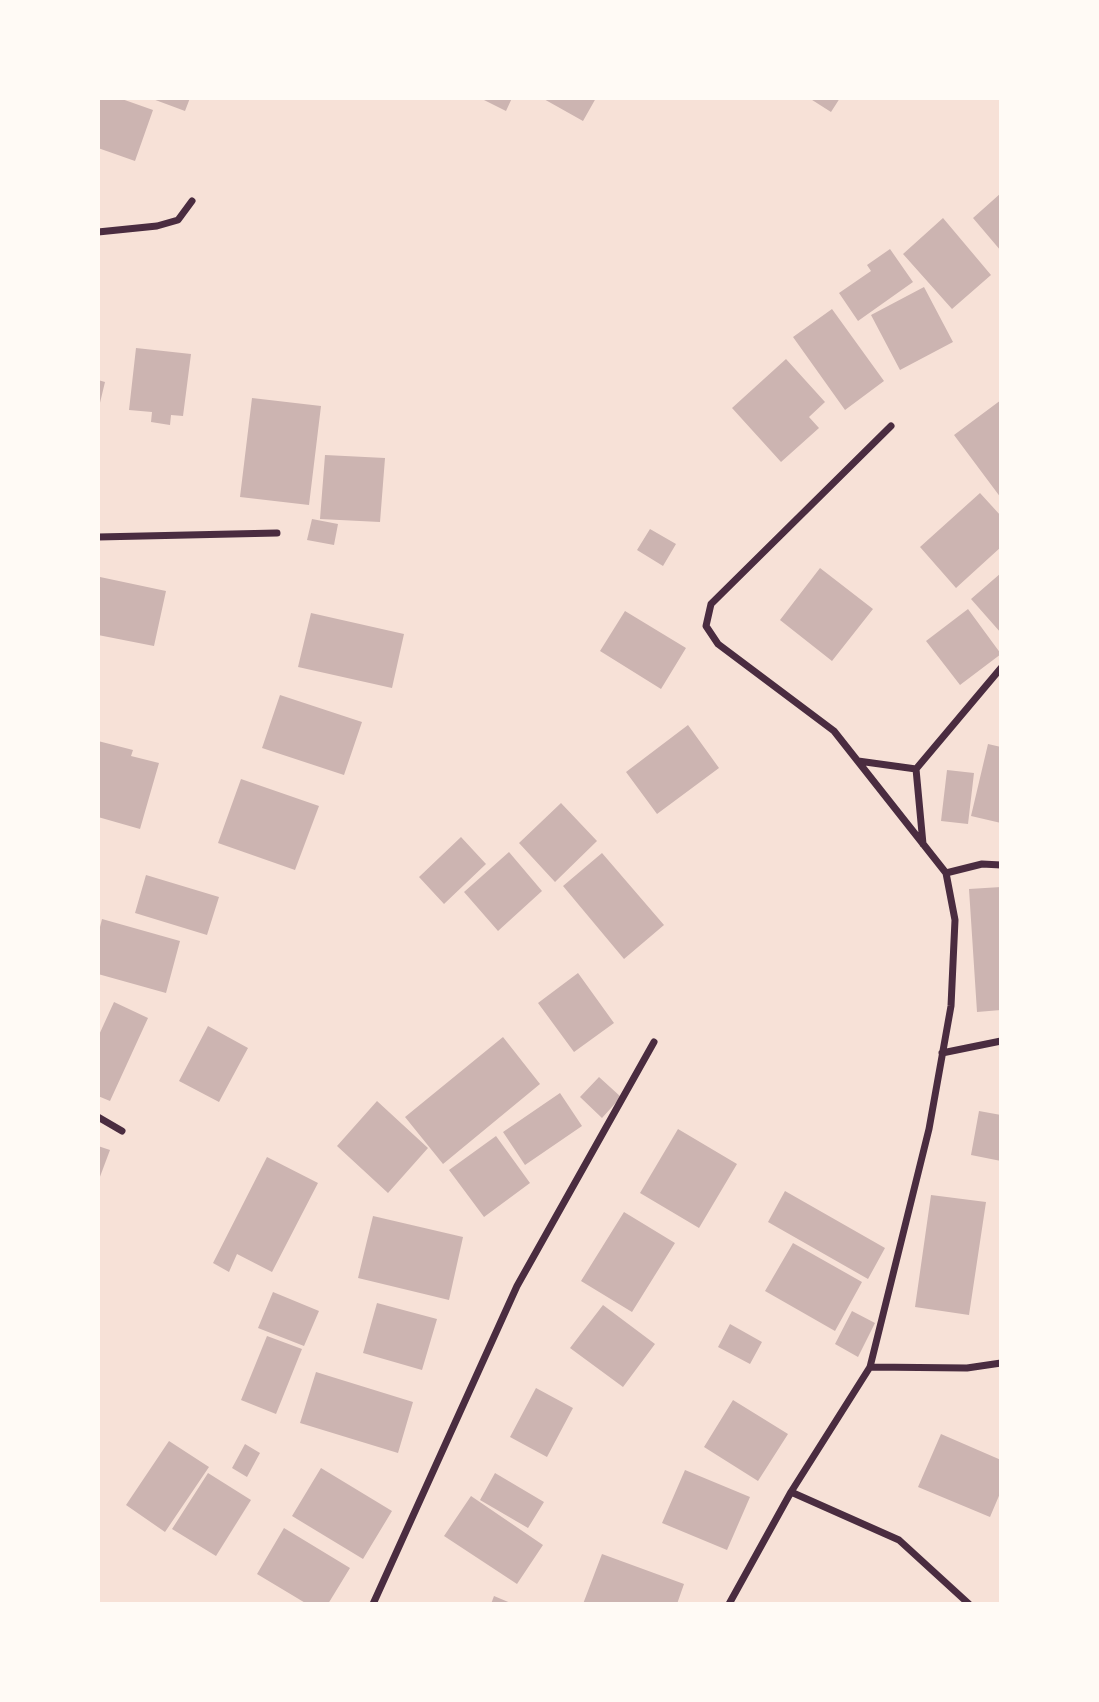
<!DOCTYPE html>
<style>
body{margin:0}
#map{position:relative;width:1099px;height:1702px;overflow:hidden;background:#f7e1d7;font-family:Lora,serif}
canvas{display:block}
.frame{position:absolute;inset:0;border:100px solid #fffaf5;pointer-events:none}
</style>
<div id="map">
<canvas width="1099" height="1702"></canvas>
<div class="frame"></div>
</div>
<script>
const ctx = document.querySelector('canvas').getContext('2d');
ctx.lineJoin = 'round';
function paint(path, color) {
  ctx.fillStyle = color;
  ctx.fill(path, 'evenodd');
}
function stroke(path, color, width, dash) {
  ctx.strokeStyle = color;
  ctx.lineWidth = width;
  ctx.lineCap = dash ? 'butt' : 'round';
  ctx.setLineDash(dash || []);
  ctx.stroke(path);
}
paint(new Path2D(`
 M 98,98 L 119,98 L 153,110 L 135,161 L 98,148 Z
 M 150,98 L 190,98 L 185,111 Z
 M 480,98 L 512,98 L 506,111 Z
 M 542,98 L 596,98 L 583,121 Z
 M 809,98 L 840,98 L 831,112 Z
 M 1001,193 L 1001,251 L 973,218 Z
 M 943,218 L 991,275 L 952,309 L 903,254 Z
 M 890,249 L 913,282 L 858,321 L 839,293 L 871,271 L 867,265 Z
 M 924,287 L 953,342 L 900,370 L 871,315 Z
 M 832,309 L 884,381 L 845,410 L 793,337 Z
 M 136,348 L 191,354 L 183,416 L 171,415 L 170,425 L 151,422 L 152,412 L 129,410 Z
 M 786,359 L 825,402 L 809,417 L 819,428 L 781,462 L 732,408 Z
 M 98,380 L 105,382 L 99,407 L 98,407 Z
 M 252,398 L 321,406 L 309,505 L 240,497 Z
 M 1001,400 L 1001,498 L 954,435 Z
 M 325,455 L 385,458 L 380,522 L 320,519 Z
 M 980,493 L 1001,516 L 1001,547 L 956,588 L 920,547 Z
 M 312,519 L 338,524 L 334,545 L 307,540 Z
 M 650,529 L 676,544 L 663,566 L 637,550 Z
 M 820,568 L 873,609 L 832,661 L 780,620 Z
 M 1001,573 L 1001,633 L 971,599 Z
 M 100,577 L 166,591 L 154,646 L 98,635 L 98,589 Z
 M 968,609 L 1001,654 L 960,685 L 926,641 Z
 M 625,611 L 686,648 L 661,689 L 600,651 Z
 M 311,613 L 404,634 L 392,688 L 298,667 Z
 M 280,695 L 362,722 L 344,775 L 262,748 Z
 M 688,725 L 719,768 L 657,814 L 626,772 Z
 M 98,741 L 133,750 L 131,756 L 159,763 L 140,829 L 98,817 Z
 M 988,744 L 1001,747 L 1001,823 L 971,816 Z
 M 947,770 L 974,773 L 968,824 L 941,821 Z
 M 241,779 L 319,806 L 295,870 L 218,843 Z
 M 561,803 L 597,841 L 555,882 L 519,843 Z
 M 461,837 L 486,864 L 444,904 L 419,877 Z
 M 509,852 L 542,891 L 498,931 L 464,892 Z
 M 602,853 L 664,925 L 624,959 L 563,886 Z
 M 146,875 L 219,897 L 207,935 L 135,913 Z
 M 1001,887 L 1001,1010 L 977,1012 L 969,889 Z
 M 102,919 L 180,941 L 166,993 L 98,974 L 98,935 Z
 M 578,973 L 614,1023 L 574,1052 L 538,1003 Z
 M 114,1002 L 148,1018 L 110,1101 L 98,1096 L 98,1037 Z
 M 208,1026 L 248,1048 L 219,1102 L 179,1081 Z
 M 503,1037 L 540,1084 L 443,1164 L 405,1117 Z
 M 599,1077 L 621,1097 L 602,1118 L 580,1097 Z
 M 560,1093 L 582,1126 L 525,1165 L 503,1132 Z
 M 377,1101 L 428,1148 L 388,1193 L 337,1146 Z
 M 979,1111 L 1001,1115 L 1001,1161 L 971,1155 Z
 M 678,1129 L 737,1164 L 699,1228 L 640,1193 Z
 M 496,1136 L 530,1183 L 484,1217 L 449,1170 Z
 M 98,1146 L 110,1150 L 98,1182 Z
 M 267,1157 L 318,1183 L 272,1272 L 237,1254 L 229,1272 L 213,1263 Z
 M 785,1191 L 885,1248 L 868,1279 L 768,1222 Z
 M 931,1195 L 986,1202 L 969,1315 L 915,1307 Z
 M 624,1212 L 675,1243 L 632,1312 L 581,1281 Z
 M 373,1216 L 463,1237 L 449,1300 L 358,1278 Z
 M 793,1243 L 862,1282 L 835,1331 L 765,1291 Z
 M 273,1292 L 319,1311 L 304,1346 L 258,1328 Z
 M 377,1303 L 437,1319 L 422,1370 L 363,1353 Z
 M 603,1305 L 655,1344 L 623,1387 L 570,1348 Z
 M 852,1311 L 875,1323 L 858,1357 L 835,1344 Z
 M 730,1324 L 762,1342 L 750,1364 L 718,1347 Z
 M 267,1336 L 302,1349 L 276,1414 L 241,1400 Z
 M 316,1372 L 413,1402 L 398,1453 L 300,1423 Z
 M 536,1388 L 573,1408 L 547,1457 L 510,1437 Z
 M 733,1400 L 788,1434 L 758,1481 L 704,1447 Z
 M 941,1434 L 1001,1460 L 1001,1491 L 990,1517 L 918,1487 Z
 M 169,1441 L 209,1467 L 165,1532 L 126,1505 Z
 M 245,1444 L 260,1453 L 247,1477 L 232,1468 Z
 M 321,1468 L 392,1511 L 363,1559 L 292,1516 Z
 M 685,1470 L 750,1497 L 727,1550 L 662,1523 Z
 M 208,1473 L 251,1500 L 216,1556 L 172,1529 Z
 M 495,1473 L 544,1502 L 528,1528 L 480,1500 Z
 M 471,1496 L 543,1545 L 517,1584 L 444,1536 Z
 M 284,1528 L 350,1568 L 328,1604 L 307,1604 L 257,1574 Z
 M 602,1554 L 684,1584 L 677,1604 L 583,1604 Z
 M 494,1596 L 513,1604 L 491,1604 Z`), '#ccb4b1');
stroke(new Path2D(`
 M 98,232 L 157,226 L 178,220 L 192,201
 M 98,537 L 277,533
 M 858,761 L 916,769
 M 923,844 L 916,769 L 1001,668
 M 946,873 L 982,864 L 1001,865
 M 942,1053 L 1001,1041
 M 98,1117 L 122,1131
 M 870,1367 L 967,1368 L 1001,1363
 M 791,1492 L 899,1540 L 969,1604
 M 373,1604 L 517,1286 L 654,1042
 M 729,1604 L 791,1492 L 870,1367 L 929,1129 L 951,1006 L 955,920 L 946,873 L 834,731 L 718,644 L 706,626 L 711,604 L 891,426`), '#4a2c40', 7);
</script>
